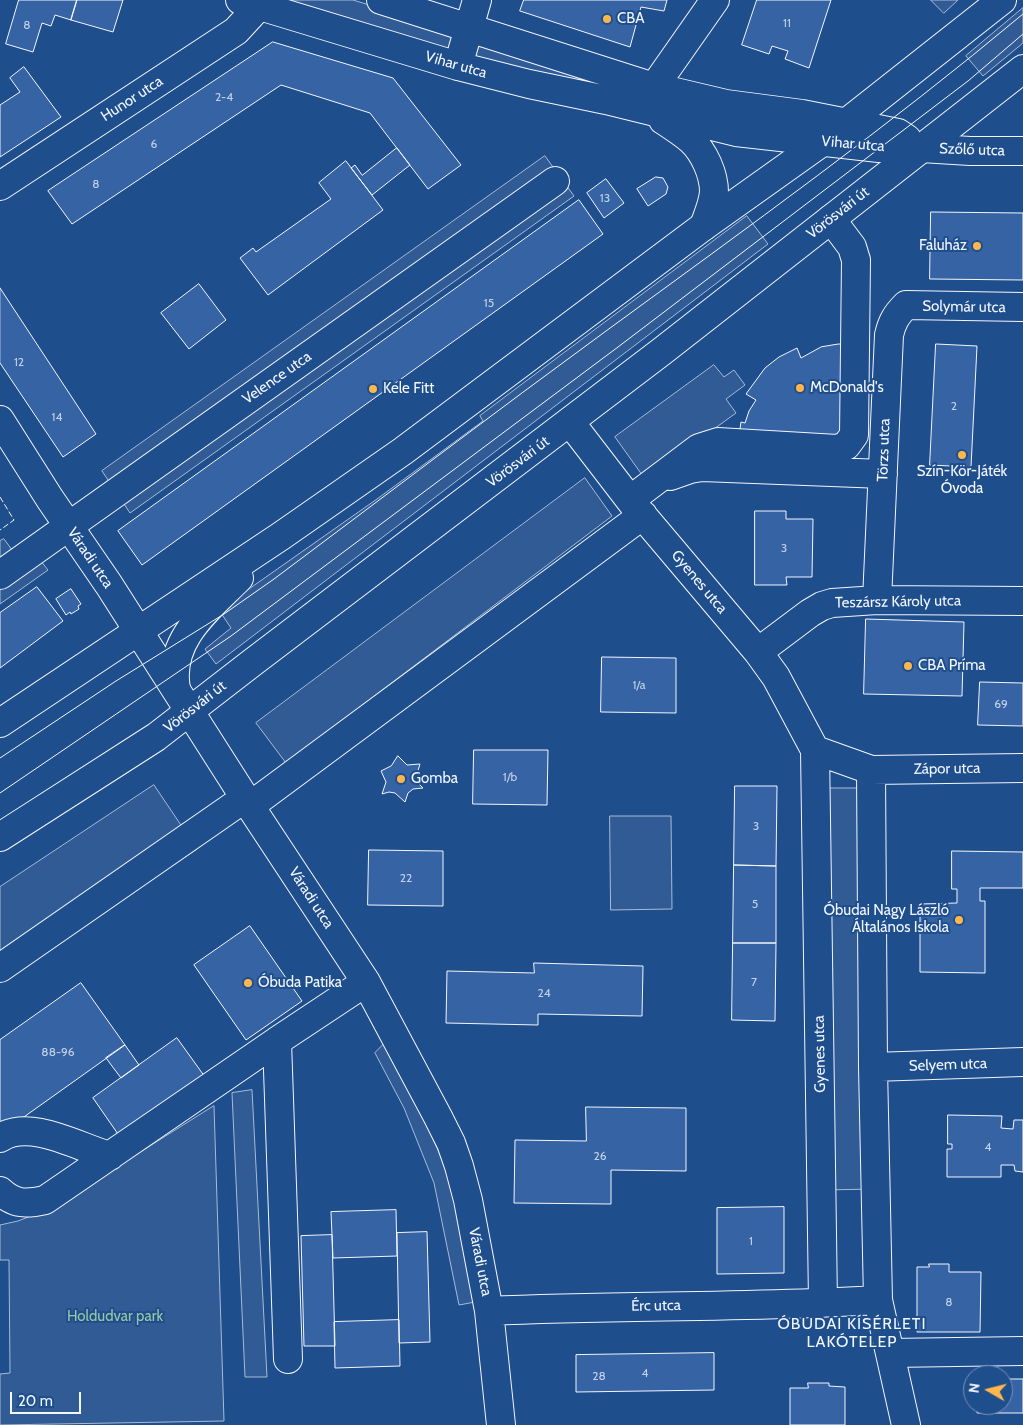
<!DOCTYPE html>
<meta charset="utf-8">
<style>
body{margin:0}
#map{position:relative;width:1023px;height:1425px;overflow:hidden;background:#1f4e8c;font-family:Cabin,sans-serif}
canvas{display:block}
.north{position:absolute;left:963px;top:1365px;width:50px;height:50px;box-sizing:border-box;background:#1f4e8c;border:1px solid #7391ba;border-radius:50%;rotate:278deg;font-size:14px;font-weight:700;line-height:20px;text-align:center;color:#f2f6ff}
.north::after{content:'';display:block;margin:auto;width:18px;height:22px;background:#ffb74d;clip-path:polygon(50% 0,100% 100%,50% 72%,0 100%)}
.scale{position:absolute;left:10px;top:1392px;width:71px;height:22px;box-sizing:border-box;border:2px solid #f2f6ff;border-top:0;padding-left:6px;font-size:15px;line-height:18px;white-space:nowrap;color:#f2f6ff;-webkit-text-stroke:4px #1f4e8c;paint-order:stroke}
</style>
<div id="map">
<canvas width="1023" height="1425"></canvas>
<div class="north">N</div>
<div class="scale">20 m</div>
</div>
<script>
const ctx = document.querySelector('canvas').getContext('2d');
ctx.lineJoin = 'round';
function paint(path, color) {
  ctx.fillStyle = color;
  ctx.fill(path, 'evenodd');
}
function stroke(path, color, width, dash) {
  ctx.strokeStyle = color;
  ctx.lineWidth = width;
  ctx.lineCap = dash ? 'butt' : 'round';
  ctx.setLineDash(dash || []);
  ctx.stroke(path);
}
function write(font, color, halo, rows, align = 'center') {
  ctx.font = font + ' Cabin,sans-serif';
  ctx.lineWidth = 4;
  ctx.setLineDash([]);
  ctx.textBaseline = 'middle';
  ctx.strokeStyle = halo;
  ctx.fillStyle = color;
  for (const [text, x, y, turn = 0] of rows) {
    ctx.save();
    ctx.translate(x, y);
    ctx.rotate((+turn || 0) * Math.PI / 180);
    ctx.textAlign = isNaN(turn) ? turn : align;
    if (halo) ctx.strokeText(text, 0, 0);
    ctx.fillText(text, 0, 0);
    ctx.restore();
  }
}
const built = new Path2D(`
 M 261,0 L 353,0 L 516,50 L 668,109 Z
 M 931,0 L 958,0 L 944,13 Z
 M 1023,8 L 1023,43 L 983,76 L 966,56 Z
 M 545,156 L 574,196 L 130,513 L 102,471 Z
 M 747,216 L 768,244 L 216,664 L 205,649 L 231,628 L 219,610 L 377,499 L 483,421 L 480,416 Z
 M 714,365 L 724,377 L 734,370 L 745,385 L 726,399 L 736,413 L 645,479 L 615,437 Z
 M 585,478 L 612,516 L 286,763 L 256,723 Z
 M 4,539 L 15,554 L 28,545 L 48,570 L 0,604 L 0,541 Z
 M 154,785 L 197,849 L 0,979 L 0,887 Z
 M 816,788 L 871,788 L 876,1189 L 822,1190 Z
 M 610,816 L 671,816 L 672,909 L 611,910 Z
 M 386,1042 L 415,1098 L 450,1177 L 475,1302 L 459,1305 L 434,1183 L 404,1108 L 375,1053 Z
 M 252,1090 L 267,1377 L 245,1377 L 232,1093 Z
 M 214,1106 L 224,1421 L 0,1425 L 0,1374 L 10,1373 L 9,1260 L 0,1260 L 0,1225 L 18,1221 L 51,1208 Z`);
paint(built, '#305b95');
stroke(built, '#a8bbd7', 1);
const building = new Path2D(`
 M 19,0 L 77,0 L 71,20 L 55,15 L 51,26 L 42,23 L 33,52 L 6,44 Z
 M 77,0 L 123,0 L 113,32 L 71,20 Z
 M 524,0 L 667,0 L 664,11 L 641,7 L 630,47 L 520,11 Z
 M 757,0 L 831,0 L 809,68 L 785,59 L 788,51 L 772,46 L 769,54 L 742,45 Z
 M 273,42 L 393,78 L 461,165 L 428,189 L 370,113 L 281,85 L 72,224 L 48,191 Z
 M 24,67 L 61,117 L 0,157 L 0,105 L 20,92 L 10,78 Z
 M 397,148 L 410,165 L 372,195 L 351,168 L 355,165 L 362,175 Z
 M 346,161 L 383,210 L 268,295 L 240,258 L 253,248 L 256,252 L 331,199 L 319,183 Z
 M 656,177 L 663,178 L 668,187 L 666,194 L 648,206 L 637,189 Z
 M 606,179 L 624,203 L 604,218 L 587,193 Z
 M 579,200 L 603,234 L 142,565 L 118,531 Z
 M 931,212 L 1023,213 L 1023,280 L 930,279 Z
 M 199,284 L 226,320 L 189,349 L 161,313 Z
 M 0,288 L 96,434 L 63,457 L 0,363 Z
 M 839,344 L 852,345 L 844,441 L 739,436 L 741,422 L 745,423 L 749,411 L 756,400 L 746,394 L 765,368 L 779,357 L 797,348 L 801,358 L 821,347 Z
 M 936,344 L 977,346 L 971,467 L 930,465 Z
 M 755,511 L 786,511 L 786,519 L 813,519 L 812,577 L 786,577 L 787,585 L 755,585 Z
 M 37,587 L 63,621 L 0,668 L 0,613 Z
 M 71,589 L 81,604 L 78,606 L 79,609 L 71,614 L 70,612 L 66,615 L 56,599 Z
 M 866,619 L 964,622 L 962,696 L 864,694 Z
 M 602,657 L 676,658 L 676,713 L 601,712 Z
 M 980,682 L 1023,683 L 1023,726 L 978,725 Z
 M 474,750 L 548,750 L 547,805 L 473,804 Z
 M 398,756 L 407,765 L 420,764 L 416,777 L 418,783 L 423,788 L 413,789 L 408,793 L 405,802 L 395,793 L 389,792 L 382,794 L 386,782 L 381,771 L 391,766 Z
 M 735,786 L 777,786 L 776,866 L 734,865 Z
 M 369,850 L 443,851 L 443,906 L 368,905 Z
 M 952,851 L 1023,852 L 1023,888 L 980,888 L 980,901 L 985,901 L 985,973 L 920,972 L 920,904 L 957,903 L 957,889 L 952,889 Z
 M 734,865 L 776,866 L 776,943 L 733,943 Z
 M 250,926 L 302,1001 L 246,1040 L 194,965 Z
 M 733,943 L 776,943 L 775,1021 L 732,1020 Z
 M 534,963 L 643,966 L 642,1016 L 538,1014 L 538,1025 L 446,1023 L 447,971 L 534,973 Z
 M 81,983 L 125,1045 L 0,1134 L 0,1040 Z
 M 177,1038 L 205,1077 L 120,1137 L 93,1098 Z
 M 125,1045 L 139,1065 L 121,1078 L 106,1058 Z
 M 586,1107 L 686,1108 L 686,1171 L 611,1170 L 611,1204 L 514,1203 L 515,1140 L 586,1141 Z
 M 948,1115 L 1002,1116 L 1001,1128 L 1013,1129 L 1014,1120 L 1023,1120 L 1023,1172 L 1015,1171 L 1014,1165 L 1001,1165 L 1001,1177 L 947,1177 L 947,1149 L 952,1149 L 952,1144 L 948,1144 Z
 M 784,1207 L 784,1273 L 717,1274 L 717,1208 Z
 M 396,1210 L 397,1256 L 333,1258 L 331,1212 Z
 M 427,1232 L 430,1342 L 399,1343 L 397,1233 Z
 M 332,1235 L 335,1346 L 304,1346 L 301,1236 Z
 M 929,1264 L 949,1264 L 949,1272 L 981,1272 L 980,1332 L 917,1332 L 917,1267 L 929,1267 Z
 M 399,1320 L 400,1366 L 335,1368 L 334,1322 Z
 M 714,1353 L 714,1390 L 576,1392 L 576,1355 Z
 M 1003,1379 L 1023,1379 L 1023,1413 L 977,1413 L 977,1405 L 1003,1405 Z
 M 808,1383 L 829,1383 L 829,1386 L 845,1387 L 845,1425 L 790,1425 L 790,1388 L 808,1388 Z`);
paint(building, '#3563a3');
stroke(building, '#f2f6ff', 1);
const minor = new Path2D(`
 M 240,0 L 458,66 L 529,84 L 606,100 L 736,132 L 879,148 L 921,148 L 970,151 L 1023,151
 M 381,0 L 654,87 L 726,104 L 802,114 L 878,129 L 898,133 L 907,139
 M 458,66 L 477,0
 M 654,87 L 715,0
 M 663,120 C 672,126 683,133 691,140 C 704,152 714,174 714,192 C 713,204 708,215 704,226
 M 0,186 L 236,31 L 259,6 L 261,0
 M 0,420 L 50,499 L 109,585 L 250,806 L 366,982 L 438,1117 L 451,1143 L 459,1166 L 468,1200 L 489,1311 L 501,1425
 M 570,422 L 633,504 L 758,652 L 776,677 L 815,750 L 823,1303
 M 670,476 L 690,469 L 702,467 L 883,474
 M 630,500 L 699,448 L 718,442 L 837,449 L 846,446 L 854,435 L 856,260 L 852,247 L 831,219
 M 0,575 L 555,181
 M 877,600 L 889,335 C 892,322 896,315 906,305 L 1023,307
 M 758,652 L 810,613 L 822,606 L 832,603 L 877,600 L 1023,601
 M 815,750 L 871,770 L 1023,768
 M 871,770 L 873,1067 L 878,1300 L 906,1425
 M 250,806 L 643,515
 M 0,968 L 245,798
 M 873,1067 L 1023,1062
 M 0,1138 C 30,1118 80,1148 110,1156
 M 0,1191 C 15,1205 27,1204 45,1200 L 277,1041
 M 489,1311 C 619,1305 749,1308 878,1300
 M 890,1353 L 1023,1351
 M 288,1359 L 277,1041 L 366,982`);
const major = new Path2D(`
 M 176,689 C 167,640 208,609 239,578
 M 0,723 L 281,536 L 403,451 L 704,226 L 822,142 L 1002,0
 M 0,837 L 156,737 L 253,662 L 661,352 L 1023,69`);
stroke(minor, '#f2f6ff', 30);
stroke(major, '#f2f6ff', 30);
stroke(minor, '#1f4e8c', 28);
stroke(major, '#1f4e8c', 28);
stroke(new Path2D(`
 M 0,758 L 116,681 L 224,614 L 274,579 C 385,496 495,412 606,331 C 747,228 889,126 1023,14
 M 0,793 L 231,636 L 618,347 L 968,81 L 1023,34`), '#f2f6ff', 1);
stroke(new Path2D(`
 M 0,497 L 14,520 L 0,530`), '#f2f6ff', 1, [6, 2.5]);
for (const [x, y, r, color] of [
 [607,19,5,"#ffb74d"],
 [977,246,5,"#ffb74d"],
 [800,388,5,"#ffb74d"],
 [373,389,5,"#ffb74d"],
 [962,455,5,"#ffb74d"],
 [908,666,5,"#ffb74d"],
 [401,779,5,"#ffb74d"],
 [959,920,5,"#ffb74d"],
 [248,983,5,"#ffb74d"]
]) {
  const dot = new Path2D();
  dot.arc(x, y, r, 0, 2 * Math.PI);
  ctx.fillStyle = color;
  ctx.fill(dot);
  stroke(dot, '#1f4e8c', 2);
}
write('12px', '#c3d1e8', null, [
 ["11",787,23],
 ["8",27,25],
 ["2-4",224,97],
 ["6",154,144],
 ["8",96,184],
 ["13",605,198],
 ["15",489,303],
 ["12",19,362],
 ["2",954,406],
 ["14",57,417],
 ["3",784,548],
 ["1/a",639,685],
 ["69",1001,704],
 ["1/b",510,777],
 ["3",756,826],
 ["22",406,878],
 ["5",755,904],
 ["7",754,982],
 ["24",544,993],
 ["88-96",58,1052],
 ["4",988,1147],
 ["26",600,1156],
 ["1",751,1241],
 ["8",949,1302],
 ["4",645,1373],
 ["28",599,1376]
]);
write('15px', '#f2f6ff', '#1f4e8c', [
 ["CBA",617,19],
 ["Faluház",967,246,"right"],
 ["McDonald's",810,388],
 ["Kele Fitt",383,389],
 ["Szín-Kör-Játék",962,472,"center"],
 ["Óvoda",962,489,"center"],
 ["CBA Príma",918,666],
 ["Gomba",411,779],
 ["Óbudai Nagy László",949,911,"right"],
 ["Általános Iskola",949,928,"right"],
 ["Óbuda Patika",258,983]
], 'left');
write('15px', '#f2f6ff', '#1f4e8c', [
 ["Vihar utca",456,65,16],
 ["Hunor utca",132,99,-33],
 ["Vihar utca",853,144,5],
 ["Szőlő utca",972,150,2],
 ["Vörösvári út",838,213,-38],
 ["Solymár utca",964,307,1],
 ["Velence utca",277,378,-35],
 ["Törzs utca",884,450,-88],
 ["Vörösvári út",518,462,-37],
 ["Váradi utca",90,558,56],
 ["Gyenes utca",699,582,50],
 ["Teszársz Károly utca",898,602,-1],
 ["Vörösvári út",195,707,-38],
 ["Zápor utca",947,769,-1],
 ["Váradi utca",311,898,57],
 ["Gyenes utca",820,1054,-91],
 ["Selyem utca",948,1065,-2],
 ["Váradi utca",480,1262,79],
 ["Érc utca",656,1306,-1]
]);
write('15px', '#97c8a6', '#1f4e8c', [
 ["Holdudvar park",115,1317]
]);
ctx.letterSpacing = '1px';
write('16px', '#f2f6ff', '#1f4e8c', [
 ["ÓBUDAI KÍSÉRLETI",852,1324],
 ["LAKÓTELEP",852,1342]
]);
ctx.letterSpacing = '0px';
</script>
